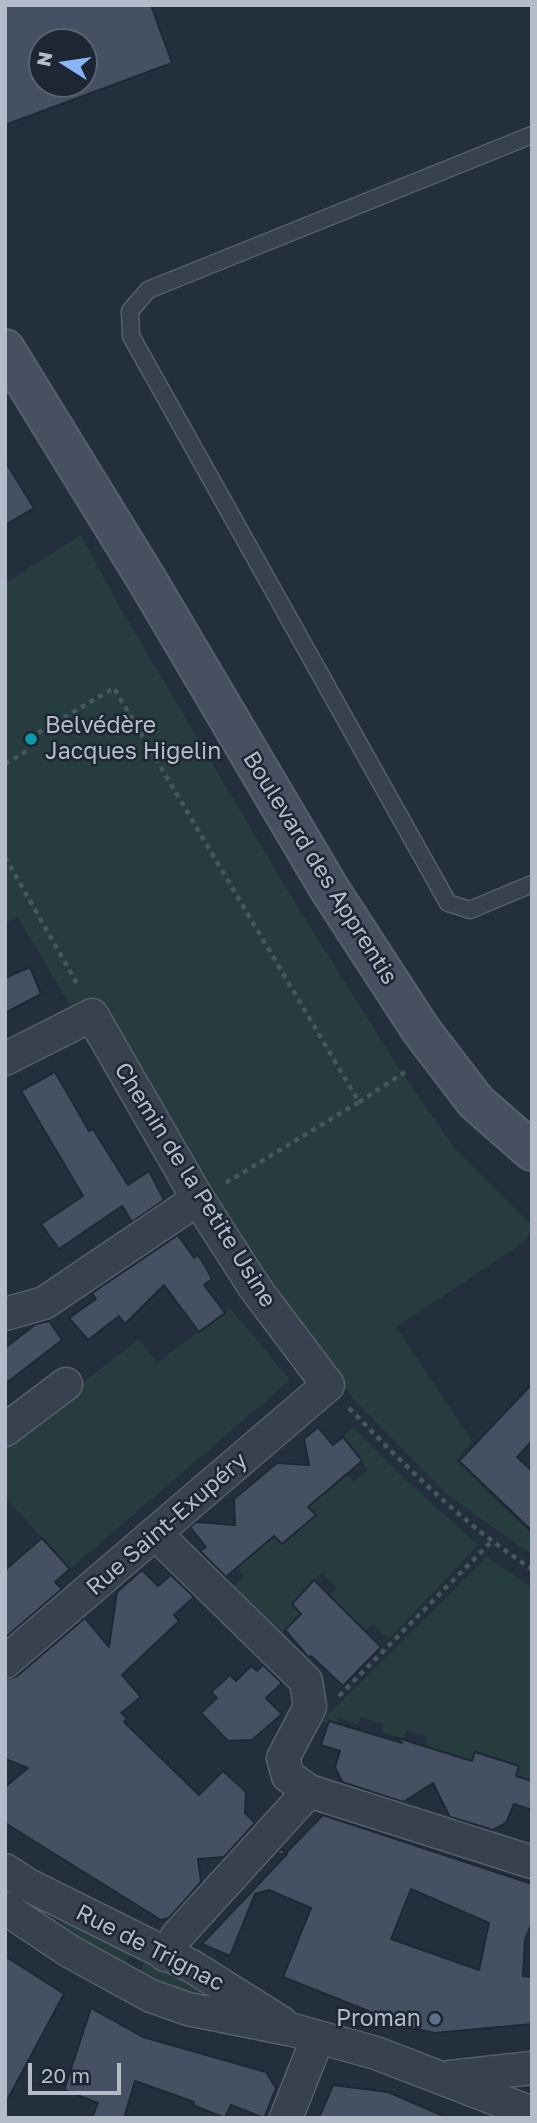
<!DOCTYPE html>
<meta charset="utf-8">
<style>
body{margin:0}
#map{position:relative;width:537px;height:2123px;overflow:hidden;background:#242f3e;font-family:"Golos Text",sans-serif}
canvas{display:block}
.frame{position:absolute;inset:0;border:7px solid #b4bcc9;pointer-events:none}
.north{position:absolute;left:28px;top:28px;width:70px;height:70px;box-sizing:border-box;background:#1d2633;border:2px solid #59626f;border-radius:50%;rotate:282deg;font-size:19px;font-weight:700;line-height:28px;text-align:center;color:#b4bcc9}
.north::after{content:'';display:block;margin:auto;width:24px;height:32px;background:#8ab4f8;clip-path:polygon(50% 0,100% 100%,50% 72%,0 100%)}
.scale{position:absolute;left:28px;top:2063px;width:93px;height:32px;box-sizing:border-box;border:4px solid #b4bcc9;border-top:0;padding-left:9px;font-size:21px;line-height:24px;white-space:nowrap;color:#b4bcc9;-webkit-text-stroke:5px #1d2633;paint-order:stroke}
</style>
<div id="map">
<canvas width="537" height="2123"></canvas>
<div class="frame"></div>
<div class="north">N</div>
<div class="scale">20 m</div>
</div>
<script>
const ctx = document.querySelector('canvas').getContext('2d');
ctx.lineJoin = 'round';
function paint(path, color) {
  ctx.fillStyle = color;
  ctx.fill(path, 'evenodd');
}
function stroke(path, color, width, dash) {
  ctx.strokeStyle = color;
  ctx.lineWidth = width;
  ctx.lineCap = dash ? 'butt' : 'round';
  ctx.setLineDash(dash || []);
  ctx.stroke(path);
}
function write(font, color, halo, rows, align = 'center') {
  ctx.font = font + ' "Golos Text",sans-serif';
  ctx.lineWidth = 5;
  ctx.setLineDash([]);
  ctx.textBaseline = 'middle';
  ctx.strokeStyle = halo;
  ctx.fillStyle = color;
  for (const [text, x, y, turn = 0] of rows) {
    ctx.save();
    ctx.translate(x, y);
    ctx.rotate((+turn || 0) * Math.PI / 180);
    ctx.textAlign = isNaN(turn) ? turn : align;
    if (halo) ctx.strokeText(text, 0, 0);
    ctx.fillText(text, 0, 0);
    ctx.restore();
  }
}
paint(new Path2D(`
 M 81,535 L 115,599 L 292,898 L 398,1067 L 455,1149 L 532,1226 L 526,1241 L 396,1327 L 472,1441 L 456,1461 L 532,1534 L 532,1555 L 448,1495 L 357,1403 L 282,1307 L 224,1223 L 104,1010 L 70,1005 L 18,917 L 5,923 L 5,583 Z
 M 230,1308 L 290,1380 L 70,1569 L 5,1497 L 5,1443 L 139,1339 L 157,1363 Z
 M 353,1427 L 407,1481 L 478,1545 L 389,1639 L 373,1624 L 365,1631 L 329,1596 L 337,1588 L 322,1572 L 292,1603 L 301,1614 L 277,1636 L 229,1590 L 244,1577 L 237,1567 L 274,1536 L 283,1544 L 315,1516 L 308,1507 L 346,1475 L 354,1482 L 368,1470 L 343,1437 Z
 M 487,1557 L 532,1587 L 532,1781 L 516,1776 L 519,1766 L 476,1752 L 472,1761 L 425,1746 L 428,1737 L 407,1730 L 403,1739 L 382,1732 L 384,1724 L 361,1717 L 358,1724 L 339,1718 L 336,1724 L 322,1721 Z
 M 69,1922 L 130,1955 L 123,1967 L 59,1928 L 62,1923 Z
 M 145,1962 L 200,1991 L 200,2000 L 137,1976 Z`), '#263c3f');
const building = new Path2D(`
 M 5,5 L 151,5 L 172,63 L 5,125 ZM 42,42 L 84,42 L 84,84 L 42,84 Z
 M 5,461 L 34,508 L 5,525 Z
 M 30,967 L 41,994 L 5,1013 L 5,978 Z
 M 55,1072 L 89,1131 L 93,1129 L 128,1185 L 149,1171 L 164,1200 L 132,1222 L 122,1206 L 59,1249 L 41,1224 L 83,1196 L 21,1091 Z
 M 178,1235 L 194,1258 L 198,1255 L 205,1266 L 212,1279 L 204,1285 L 225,1313 L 199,1332 L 164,1285 L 125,1324 L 119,1316 L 88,1340 L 69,1318 L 96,1299 L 92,1293 Z
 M 49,1321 L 62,1340 L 5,1384 L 5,1348 L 36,1324 Z
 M 532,1384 L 532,1441 L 517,1457 L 532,1471 L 532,1531 L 459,1461 Z
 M 318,1427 L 333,1445 L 343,1437 L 362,1461 L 308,1507 L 316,1515 L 282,1544 L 274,1536 L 226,1577 L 200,1551 L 206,1547 L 190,1527 L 196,1522 L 235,1525 L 234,1499 L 277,1463 L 309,1465 L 304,1439 Z
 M 42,1538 L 70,1569 L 55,1582 L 62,1589 L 5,1638 L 5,1570 Z
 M 142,1570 L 158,1586 L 171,1575 L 194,1597 L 174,1615 L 179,1621 L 122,1675 L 141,1697 L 121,1713 L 127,1718 L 124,1722 L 199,1795 L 223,1771 L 246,1792 L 245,1813 L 255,1823 L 224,1857 L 198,1859 L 201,1882 L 169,1918 L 161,1920 L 5,1823 L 5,1787 L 28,1768 L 5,1759 L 5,1680 L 17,1676 L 85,1618 L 109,1647 L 117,1592 Z
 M 314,1580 L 381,1647 L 343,1686 L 311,1656 L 309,1658 L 285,1630 L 301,1614 L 292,1604 Z
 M 263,1665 L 282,1683 L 266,1698 L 282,1714 L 252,1740 L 228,1741 L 201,1713 L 217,1698 L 211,1692 L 230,1675 L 236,1681 L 251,1666 L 257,1671 Z
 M 329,1721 L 402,1743 L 395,1737 L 472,1761 L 475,1752 L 519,1766 L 516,1776 L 532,1781 L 532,1810 L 514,1804 L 506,1823 L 493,1830 L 450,1817 L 433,1783 L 403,1802 L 342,1782 L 335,1767 L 340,1751 L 321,1745 Z
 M 323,1815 L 532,1884 L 532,1922 L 525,1940 L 523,1976 L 532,1977 L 532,2024 L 435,2033 L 411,2028 L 283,1977 L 311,1908 L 269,1890 L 255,1894 L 230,1956 L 202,1944 L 287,1854 L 276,1854 L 281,1849 L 286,1853 ZM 411,1889 L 489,1923 L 479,1970 L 391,1939 Z
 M 5,1956 L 64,1994 L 5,2104 Z
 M 91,2008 L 143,2037 L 266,2072 L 276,2088 L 264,2118 L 231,2105 L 225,2118 L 193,2105 L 194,2102 L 135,2081 L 124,2118 L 92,2118 L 98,2103 L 64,2090 Z
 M 333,2085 L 388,2092 L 448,2118 L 319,2118 Z`);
paint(building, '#455162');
stroke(building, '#1f2835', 2);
const service = new Path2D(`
 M 532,135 L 148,290 L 130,311 L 131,336 L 448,903 L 470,910 L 532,884`);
const minor = new Path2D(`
 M 5,1059 L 92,1015 L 198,1199 L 255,1288 L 328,1385 L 5,1662
 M 5,1314 L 44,1303 L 198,1199
 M 5,1430 L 66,1384
 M 156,1534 L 306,1681 L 310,1707 L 283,1758 L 288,1776 L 309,1791
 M 5,1870 L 28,1885 L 193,1967 L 282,2023
 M 5,1908 L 69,1951 L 151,1996 L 188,2009 L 293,2030 L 376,2053 L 532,2113
 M 165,1955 L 177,1936 L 309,1791 L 532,1862
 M 450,2077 L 532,2068
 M 286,2118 L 318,2037`);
const secondary = new Path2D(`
 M 5,349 L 147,580 L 330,890 L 421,1030 L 476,1102 L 532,1151`);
stroke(service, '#565f6c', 19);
stroke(minor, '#565f6c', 35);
stroke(secondary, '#565f6c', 42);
stroke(new Path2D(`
 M 38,733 L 114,688 L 359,1102 L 224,1184
 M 5,764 L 27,751
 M 5,857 L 79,987
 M 359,1102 L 408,1070
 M 349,1408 C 406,1467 463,1524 532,1569
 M 339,1696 L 491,1542`), '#44595c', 4.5, [5, 5]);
stroke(service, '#38414e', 16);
stroke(minor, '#38414e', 32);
stroke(secondary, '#465061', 38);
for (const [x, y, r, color] of [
 [31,739,7,"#0f9aa8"],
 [435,2019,7,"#5c6f8a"]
]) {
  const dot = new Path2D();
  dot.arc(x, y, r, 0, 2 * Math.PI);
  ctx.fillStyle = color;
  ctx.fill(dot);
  stroke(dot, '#1d2633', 2.5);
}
write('23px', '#b4bcc9', '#1d2633', [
 ["Belvédère",45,726],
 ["Jacques Higelin",45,752],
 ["Proman",421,2019,"right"]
], 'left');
write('23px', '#b4bcc9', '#1d2633', [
 ["Boulevard des Apprentis",320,868,58],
 ["Chemin de la Petite Usine",195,1185,58],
 ["Rue Saint-Exupéry",167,1524,-41],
 ["Rue de Trignac",150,1948,27]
]);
</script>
